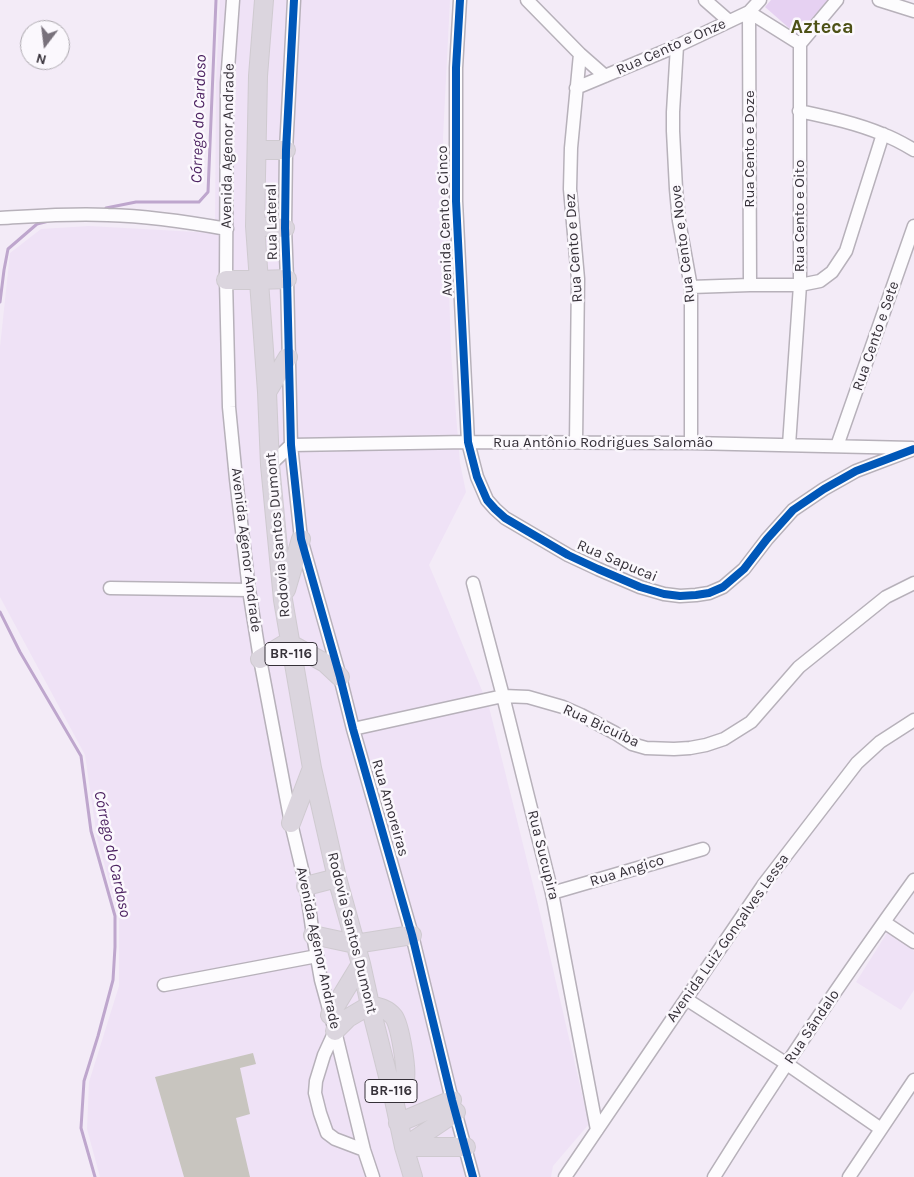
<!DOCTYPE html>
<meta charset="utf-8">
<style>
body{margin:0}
#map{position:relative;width:914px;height:1177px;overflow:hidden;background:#f3ebf7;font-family:Karla,sans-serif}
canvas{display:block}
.north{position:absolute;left:20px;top:20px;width:50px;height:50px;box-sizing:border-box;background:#fbf8fd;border:1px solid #aca8ae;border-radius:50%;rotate:195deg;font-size:14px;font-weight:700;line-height:20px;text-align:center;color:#353038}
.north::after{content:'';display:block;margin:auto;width:18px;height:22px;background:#78717b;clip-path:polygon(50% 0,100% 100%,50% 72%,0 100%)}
</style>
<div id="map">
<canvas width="914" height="1177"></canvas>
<div class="north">N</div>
</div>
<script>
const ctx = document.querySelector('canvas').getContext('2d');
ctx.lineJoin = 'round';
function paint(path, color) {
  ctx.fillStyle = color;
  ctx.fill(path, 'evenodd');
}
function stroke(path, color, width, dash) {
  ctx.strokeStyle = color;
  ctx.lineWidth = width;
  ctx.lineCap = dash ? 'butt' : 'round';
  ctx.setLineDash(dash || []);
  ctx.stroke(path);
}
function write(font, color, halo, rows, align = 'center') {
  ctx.font = font + ' Karla,sans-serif';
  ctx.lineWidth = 5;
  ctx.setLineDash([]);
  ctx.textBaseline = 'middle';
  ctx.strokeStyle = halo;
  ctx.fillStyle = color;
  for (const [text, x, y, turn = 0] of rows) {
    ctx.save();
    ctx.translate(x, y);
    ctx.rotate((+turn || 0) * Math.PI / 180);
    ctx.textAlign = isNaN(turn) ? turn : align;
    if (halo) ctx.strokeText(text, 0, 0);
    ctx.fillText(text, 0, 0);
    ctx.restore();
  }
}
paint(new Path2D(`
 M 220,0 L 450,0 L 443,137 L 448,254 L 451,353 L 460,463 L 466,492 L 429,565 L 489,707 L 539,909 L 589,1124 L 553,1166 L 551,1177 L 100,1177 L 87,1129 L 89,1082 L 119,986 L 119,917 L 97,838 L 85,755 L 0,597 L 0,347 L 10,253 L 41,229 L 89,226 L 215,233 L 216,81 Z
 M 887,933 L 914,951 L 914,990 L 901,1010 L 856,982 Z`), '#efe2f6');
paint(new Path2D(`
 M 771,0 L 828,0 L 797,35 L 765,7 Z`), '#e6d1f2');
stroke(new Path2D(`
 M 106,208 L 136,202 L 199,202 L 208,192 L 216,0
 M 0,302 L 4,270 L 8,249 L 37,224 L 49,221
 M 0,612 L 20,652 L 81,756 L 91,831 L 115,916 L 115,947 L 113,980 L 98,1036 L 84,1081 L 81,1128 L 95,1177`), '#bea6cd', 3);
paint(new Path2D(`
 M 253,1053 L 256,1064 L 240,1068 L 250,1114 L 236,1118 L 250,1177 L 184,1177 L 155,1077 Z`), '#c8c5bf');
const minor = new Path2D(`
 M 233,0 L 227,83 L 226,280 L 229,407 L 236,479 L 249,590 L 260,659 L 291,823 L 306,886 L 313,935 L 321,980 L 335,1031 L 364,1150 L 373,1177
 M 294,0 L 286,150 L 285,228 L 287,279 L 291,445 L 301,539 L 340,677 L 353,729 L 412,935 L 452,1100 L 473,1177
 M 460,0 L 456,68 L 456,201 L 468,442 L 477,477 L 487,500 L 495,509 L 505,518 L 568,555 L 598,569 L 640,587 L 664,594 L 680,596 L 696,595 L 709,593 L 723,587 L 744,569 L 767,539 L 793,510 L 824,489 L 856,471 L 914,449
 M 527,0 L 580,54 L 605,76
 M 705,0 L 729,21
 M 879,0 L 914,11
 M 749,12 L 750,285
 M 749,12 L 800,44
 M 677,46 L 673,112 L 673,131 L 676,189 L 679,221 L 691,287 L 691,443
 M 576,88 L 677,46 L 749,12 L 760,0
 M 799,111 C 827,117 856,123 882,134 C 893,138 904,144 914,150
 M 0,218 C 36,216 72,213 108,215 C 147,216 188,222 227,229
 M 691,287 L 750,285 L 800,285 L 820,281 L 832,272 L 846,251 L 883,134
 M 576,442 L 578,279 L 570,189 L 571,148 L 580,54
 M 789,445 L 800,285 L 800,44 L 837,0
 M 837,446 L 914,226
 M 270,465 L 291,445 L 468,442 L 691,443 L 912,448
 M 473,583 L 503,696 L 552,893 L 597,1130
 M 110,588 L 249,590
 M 353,729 L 503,696 L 528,697 L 563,707 L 581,715 L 615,733 L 632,744 L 646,748 L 674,749 L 690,748 L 706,745 L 724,739 L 751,722 L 799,667 L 886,597 L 914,583
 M 552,893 L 703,849
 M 884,922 L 914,942
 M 164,985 L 317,956
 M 686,999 L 787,1064 L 881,1129
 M 335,1031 L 324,1055 L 316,1081 L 315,1093 L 320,1113 L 327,1133 L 335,1139 L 364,1150
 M 565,1177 L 764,884 L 857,763 L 880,742 L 914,720
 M 714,1177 C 777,1076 844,977 914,880
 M 849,1177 L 914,1080`);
const highway = new Path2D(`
 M 264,0 L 258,76 L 255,226 L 267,392 L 270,465 L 283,600 L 312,768 L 337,878 L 361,964 L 370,1005 L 394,1100 L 404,1147 L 413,1177
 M 257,150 L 286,150
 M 255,226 L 285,228
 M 226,280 L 259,280 L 287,279
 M 267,392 L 288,357
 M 286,590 L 301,539
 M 260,659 L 283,645 L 289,643 L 325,663 L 340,677
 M 291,823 L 312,768
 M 306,886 L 337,878
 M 313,935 L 355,944 L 412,935
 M 330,1015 L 361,964
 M 335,1031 L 348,1018 L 370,1005 C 379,1007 388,1009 394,1017 C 400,1026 407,1068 405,1079 C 403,1087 399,1094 394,1100
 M 398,1123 L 452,1100
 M 404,1147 L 456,1112
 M 404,1147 L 466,1147`);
stroke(minor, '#b7b1ba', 15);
stroke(highway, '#cfcad0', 20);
stroke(minor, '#fdfcfe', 12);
stroke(highway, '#dbd5de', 18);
stroke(new Path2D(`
 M 294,0 L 286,150 L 285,228 L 287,279 L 291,445 L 301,539 L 340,677 L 353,729 L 412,935 L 452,1100 L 473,1177
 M 460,0 L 456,68 L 456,201 L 468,442 L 477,477 L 487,500 L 495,509 L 505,518 L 568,555 L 598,569 L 640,587 L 664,594 L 680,596 L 696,595 L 709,593 L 723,587 L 744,569 L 767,539 L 793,510 L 824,489 L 856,471 L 914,449`), '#0057b8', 8);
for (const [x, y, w] of [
 [291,654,52],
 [391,1091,52]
]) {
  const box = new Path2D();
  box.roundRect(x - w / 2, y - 11.5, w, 23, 4);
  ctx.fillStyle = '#fbf8fd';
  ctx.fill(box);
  stroke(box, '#353038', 1);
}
write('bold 14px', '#353038', null, [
 ["BR-116",291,654],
 ["BR-116",391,1091]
]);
write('15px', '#353038', '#fbf8fd', [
 ["Rua Cento e Onze",671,47,-24],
 ["Avenida Agenor Andrade",228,146,-89],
 ["Rua Cento e Doze",750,149,-90],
 ["Rua Cento e Oito",800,216,-90],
 ["Avenida Cento e Cinco",445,221,-92],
 ["Rua Lateral",272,222,-91],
 ["Rua Cento e Nove",683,244,-97],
 ["Rua Cento e Dez",574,248,-94],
 ["Rua Cento e Sete",876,336,-71],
 ["Rua Antônio Rodrigues Salomão",603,443],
 ["Rodovia Santos Dumont",278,535,-95],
 ["Avenida Agenor Andrade",246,550,83],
 ["Rua Sapucai",617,561,23],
 ["Rua Bicuíba",601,726,25],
 ["Rua Amoreiras",390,808,74],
 ["Rua Sucupira",543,855,76],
 ["Rua Angico",627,871,-17],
 ["Rodovia Santos Dumont",352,933,76],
 ["Avenida Luiz Gonçalves Lessa",728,938,-55],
 ["Avenida Agenor Andrade",318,948,78],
 ["Rua Sândalo",812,1027,-56]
]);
write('italic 16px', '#4d2362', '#fbf8fd', [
 ["Córrego do Cardoso",199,119,-88],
 ["Córrego do Cardoso",112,854,78]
]);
write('bold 20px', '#4d5116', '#fbf8fd', [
 ["Azteca",822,27]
]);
</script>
